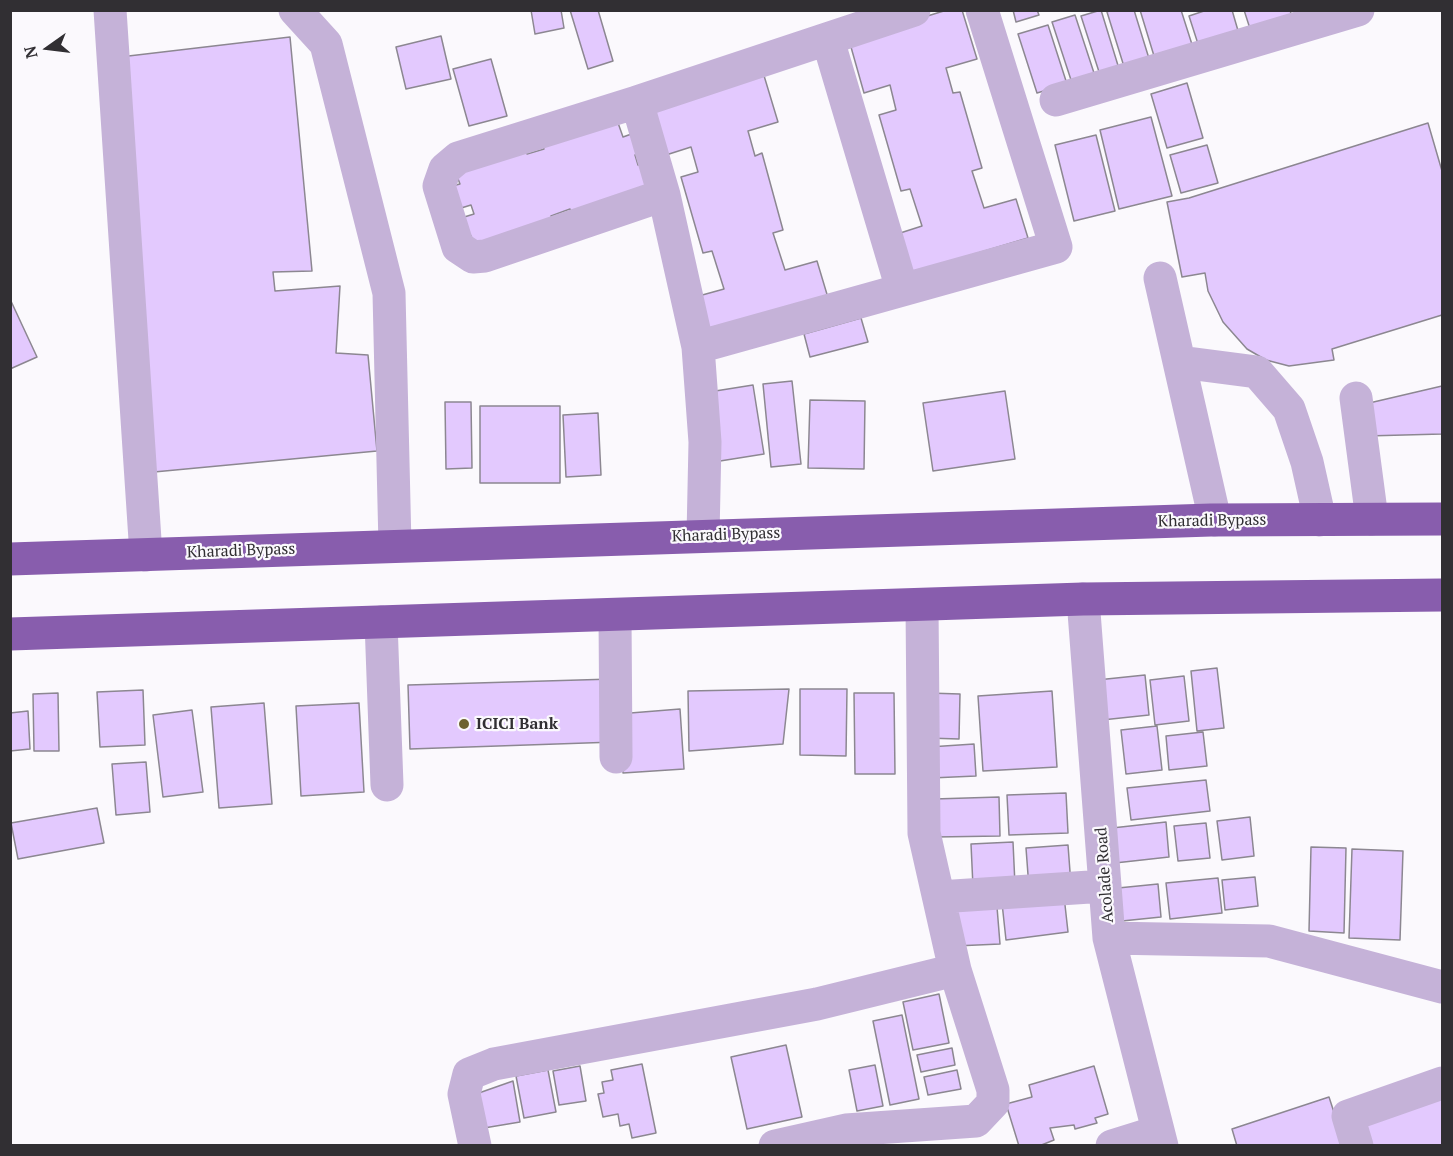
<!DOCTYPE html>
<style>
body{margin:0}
#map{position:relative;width:1453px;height:1156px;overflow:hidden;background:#fbf9fd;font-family:"PT Serif",serif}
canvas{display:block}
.frame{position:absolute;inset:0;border:12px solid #312f33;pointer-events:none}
.north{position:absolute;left:18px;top:18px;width:60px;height:60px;-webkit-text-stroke:4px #fbf9fd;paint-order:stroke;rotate:256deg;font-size:16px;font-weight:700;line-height:24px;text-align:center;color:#312f33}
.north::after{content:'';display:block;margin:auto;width:21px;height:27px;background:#312f33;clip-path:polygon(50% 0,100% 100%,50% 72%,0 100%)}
</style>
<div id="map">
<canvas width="1453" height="1156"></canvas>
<div class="frame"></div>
<div class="north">N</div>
</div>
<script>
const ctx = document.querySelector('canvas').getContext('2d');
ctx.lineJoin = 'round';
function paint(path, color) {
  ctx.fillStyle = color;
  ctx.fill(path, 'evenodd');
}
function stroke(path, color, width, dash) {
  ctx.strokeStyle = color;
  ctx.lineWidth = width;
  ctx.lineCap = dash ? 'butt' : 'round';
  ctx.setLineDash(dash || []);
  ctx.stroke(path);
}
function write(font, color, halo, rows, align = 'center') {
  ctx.font = font + ' "PT Serif",serif';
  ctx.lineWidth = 4.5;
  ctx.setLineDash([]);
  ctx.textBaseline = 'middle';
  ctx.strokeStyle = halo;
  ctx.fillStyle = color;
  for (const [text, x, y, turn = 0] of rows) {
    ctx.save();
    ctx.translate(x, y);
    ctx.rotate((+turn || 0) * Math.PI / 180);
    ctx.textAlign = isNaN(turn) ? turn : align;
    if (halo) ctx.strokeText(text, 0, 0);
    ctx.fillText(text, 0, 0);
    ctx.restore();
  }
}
const building = new Path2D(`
 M 531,10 L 561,10 L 564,28 L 535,34 Z
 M 570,10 L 598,10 L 613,61 L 588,69 Z
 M 947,10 L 962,10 L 977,59 L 946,68 L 953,93 L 960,92 L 982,168 L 972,171 L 984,208 L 1016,199 L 1028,238 L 905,275 L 894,235 L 922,226 L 910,189 L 901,191 L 879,115 L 896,110 L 890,85 L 864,93 L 849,40 Z
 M 1013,10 L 1037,10 L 1039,15 L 1016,22 Z
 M 1101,10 L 1120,72 L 1101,78 L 1081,16 Z
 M 1111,10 L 1134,10 L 1151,65 L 1126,73 L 1107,12 Z
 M 1140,10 L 1181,10 L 1196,57 L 1158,69 Z
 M 1207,10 L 1232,10 L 1239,34 L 1199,47 L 1189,16 Z
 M 1244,10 L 1290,10 L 1294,25 L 1253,38 Z
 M 1075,15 L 1095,76 L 1072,83 L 1052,22 Z
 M 1048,25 L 1067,84 L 1037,93 L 1018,34 Z
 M 441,36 L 451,79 L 406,89 L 396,47 Z
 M 290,37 L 312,271 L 273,272 L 275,291 L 340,286 L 336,353 L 368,355 L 377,451 L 154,472 L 120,57 Z
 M 491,59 L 507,116 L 469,126 L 453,69 Z
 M 762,69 L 778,122 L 748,131 L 755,156 L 762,153 L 783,230 L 773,233 L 785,270 L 817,261 L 829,301 L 707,337 L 695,297 L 724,289 L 712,251 L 703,253 L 681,177 L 698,172 L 691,147 L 666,155 L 650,102 Z
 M 1187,83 L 1203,138 L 1167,148 L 1151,94 Z
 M 1151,117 L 1172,196 L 1119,209 L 1100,130 Z
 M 617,120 L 623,137 L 637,132 L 644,153 L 635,155 L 638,165 L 647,163 L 654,185 L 572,215 L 570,209 L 551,216 L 553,221 L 476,245 L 461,218 L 474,214 L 471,205 L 458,209 L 452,186 L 460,184 L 455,171 L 525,149 L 527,154 L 544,149 L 542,144 Z
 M 1428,123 L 1442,171 L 1442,315 L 1332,349 L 1334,360 L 1289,366 L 1266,360 L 1247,349 L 1223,322 L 1208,291 L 1205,273 L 1182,277 L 1167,202 L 1189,198 Z
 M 1096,135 L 1115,211 L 1074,221 L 1055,145 Z
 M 1207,145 L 1218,183 L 1181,193 L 1170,155 Z
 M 10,299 L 37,357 L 10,369 Z
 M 861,318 L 868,342 L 810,357 L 804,334 Z
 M 792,381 L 801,464 L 771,467 L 763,384 Z
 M 753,385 L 764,454 L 720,461 L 709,392 Z
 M 1442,386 L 1442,434 L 1366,436 L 1365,404 Z
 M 1005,391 L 1015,459 L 933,471 L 923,403 Z
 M 810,400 L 865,401 L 864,469 L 808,468 Z
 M 445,402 L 471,402 L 472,468 L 446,469 Z
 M 480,406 L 560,406 L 560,483 L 480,483 Z
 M 598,413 L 601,475 L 566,477 L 563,415 Z
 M 1217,668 L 1224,728 L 1197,731 L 1191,671 Z
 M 1145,675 L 1149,715 L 1102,720 L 1097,680 Z
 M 1184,676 L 1189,721 L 1155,725 L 1150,680 Z
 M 613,679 L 615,742 L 410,749 L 408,685 Z
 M 789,689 L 783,744 L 689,751 L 688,691 Z
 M 800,689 L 847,689 L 846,756 L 800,755 Z
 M 143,690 L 145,745 L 100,747 L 97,692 Z
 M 1052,691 L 1057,767 L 983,771 L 978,696 Z
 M 58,693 L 59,751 L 34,751 L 33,694 Z
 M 854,693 L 894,693 L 895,774 L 855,774 Z
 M 928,693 L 960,694 L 959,739 L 927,738 Z
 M 264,703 L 272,804 L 219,808 L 211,707 Z
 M 359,703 L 364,792 L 301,796 L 296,706 Z
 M 680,709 L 684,769 L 623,773 L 618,714 Z
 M 192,710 L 203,792 L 163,797 L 153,715 Z
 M 28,711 L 30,749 L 10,751 L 10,713 Z
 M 1157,726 L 1162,770 L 1126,774 L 1121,730 Z
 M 1203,732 L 1207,766 L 1169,770 L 1166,736 Z
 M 974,744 L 976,776 L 931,778 L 929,747 Z
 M 146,762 L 150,812 L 116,815 L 112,764 Z
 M 1206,780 L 1210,811 L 1131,820 L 1127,788 Z
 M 1066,793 L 1068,833 L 1009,835 L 1007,795 Z
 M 999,797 L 1000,836 L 935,837 L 934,799 Z
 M 97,808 L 104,843 L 18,859 L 11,823 Z
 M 1250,817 L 1254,856 L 1222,860 L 1217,821 Z
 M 1166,822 L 1169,857 L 1115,863 L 1112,828 Z
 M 1206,823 L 1210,858 L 1178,861 L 1174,826 Z
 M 1013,842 L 1015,885 L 973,887 L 971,844 Z
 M 1068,845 L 1071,885 L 1029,888 L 1026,848 Z
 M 1311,847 L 1346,848 L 1344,933 L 1309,931 Z
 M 1352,849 L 1403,851 L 1400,940 L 1349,938 Z
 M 1255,877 L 1258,906 L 1225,910 L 1222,880 Z
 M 1218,878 L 1222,913 L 1170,919 L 1166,883 Z
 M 1158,884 L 1161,917 L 1122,921 L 1118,888 Z
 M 1064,896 L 1068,932 L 1006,940 L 1002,903 Z
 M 997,907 L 1000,944 L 955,946 L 947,910 Z
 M 939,994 L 949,1043 L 913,1050 L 903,1002 Z
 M 902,1015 L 919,1099 L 890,1105 L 873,1021 Z
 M 786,1045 L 802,1117 L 747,1129 L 731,1057 Z
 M 952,1048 L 955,1065 L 921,1072 L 917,1055 Z
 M 642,1064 L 656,1133 L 632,1138 L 629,1124 L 620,1126 L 618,1114 L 603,1117 L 598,1094 L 604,1093 L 602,1082 L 613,1080 L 611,1070 Z
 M 875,1065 L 883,1106 L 857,1111 L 849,1070 Z
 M 580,1066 L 586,1101 L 559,1105 L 553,1071 Z
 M 1094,1066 L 1108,1114 L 1095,1118 L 1097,1123 L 1075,1129 L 1074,1125 L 1050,1128 L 1054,1140 L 1039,1146 L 1019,1146 L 1006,1104 L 1032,1097 L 1029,1085 Z
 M 548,1070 L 556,1112 L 524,1118 L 516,1076 Z
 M 957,1070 L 961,1089 L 928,1095 L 924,1077 Z
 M 513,1081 L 520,1122 L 484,1128 L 476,1094 Z
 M 1442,1092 L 1442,1146 L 1368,1146 L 1361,1120 Z
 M 1329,1097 L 1345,1146 L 1237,1146 L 1232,1129 Z`);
paint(building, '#e3c9fe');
stroke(building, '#8c8791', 1.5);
stroke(new Path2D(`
 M 110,10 L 146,555
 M 295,10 L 326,44 L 389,293 L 395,546
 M 828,40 L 902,289
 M 1056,100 L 1358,10
 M 637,102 L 458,158 L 445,169 L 439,186 L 458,247 L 473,257 L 485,256 L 664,195 L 698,347 L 705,442 L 703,536
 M 664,195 L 637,102 L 914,10
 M 1160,278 L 1215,520
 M 698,347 L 1056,247 L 982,10
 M 1180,362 L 1257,372 L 1289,409 L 1307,462 L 1320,520
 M 1356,398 L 1372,519
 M 1083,599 L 1109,938 L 1162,1146
 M 615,615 L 616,757
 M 381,622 L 387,785
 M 939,897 L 1105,886
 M 1109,938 L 1269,941 L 1442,987
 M 475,1146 L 464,1094 L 469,1074 L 494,1064 L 817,1004 L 955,970
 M 775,1146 L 846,1130 L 976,1121 L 993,1103 L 993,1090 L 955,970 L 924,833 L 922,605
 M 1112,1146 L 1157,1132
 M 1357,1146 L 1348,1116 L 1442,1083`), '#c5b2d8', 33);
stroke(new Path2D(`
 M 10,559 L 1211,520 L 1442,519
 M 10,634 L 1083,599 L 1442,595`), '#885dad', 33);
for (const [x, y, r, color] of [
 [464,724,6,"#6e6330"]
]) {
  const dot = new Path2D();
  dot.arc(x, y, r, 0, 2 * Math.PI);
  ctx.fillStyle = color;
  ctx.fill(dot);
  stroke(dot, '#fbf9fd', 2);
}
write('16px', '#312f33', '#fbf9fd', [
 ["Kharadi Bypass",1212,521,-1],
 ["Kharadi Bypass",726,535,-2],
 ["Kharadi Bypass",241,551,-2],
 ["Acolade Road",1105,875,-94]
]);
write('bold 16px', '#312f33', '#fbf9fd', [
 ["ICICI Bank",476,724]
], 'left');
</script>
